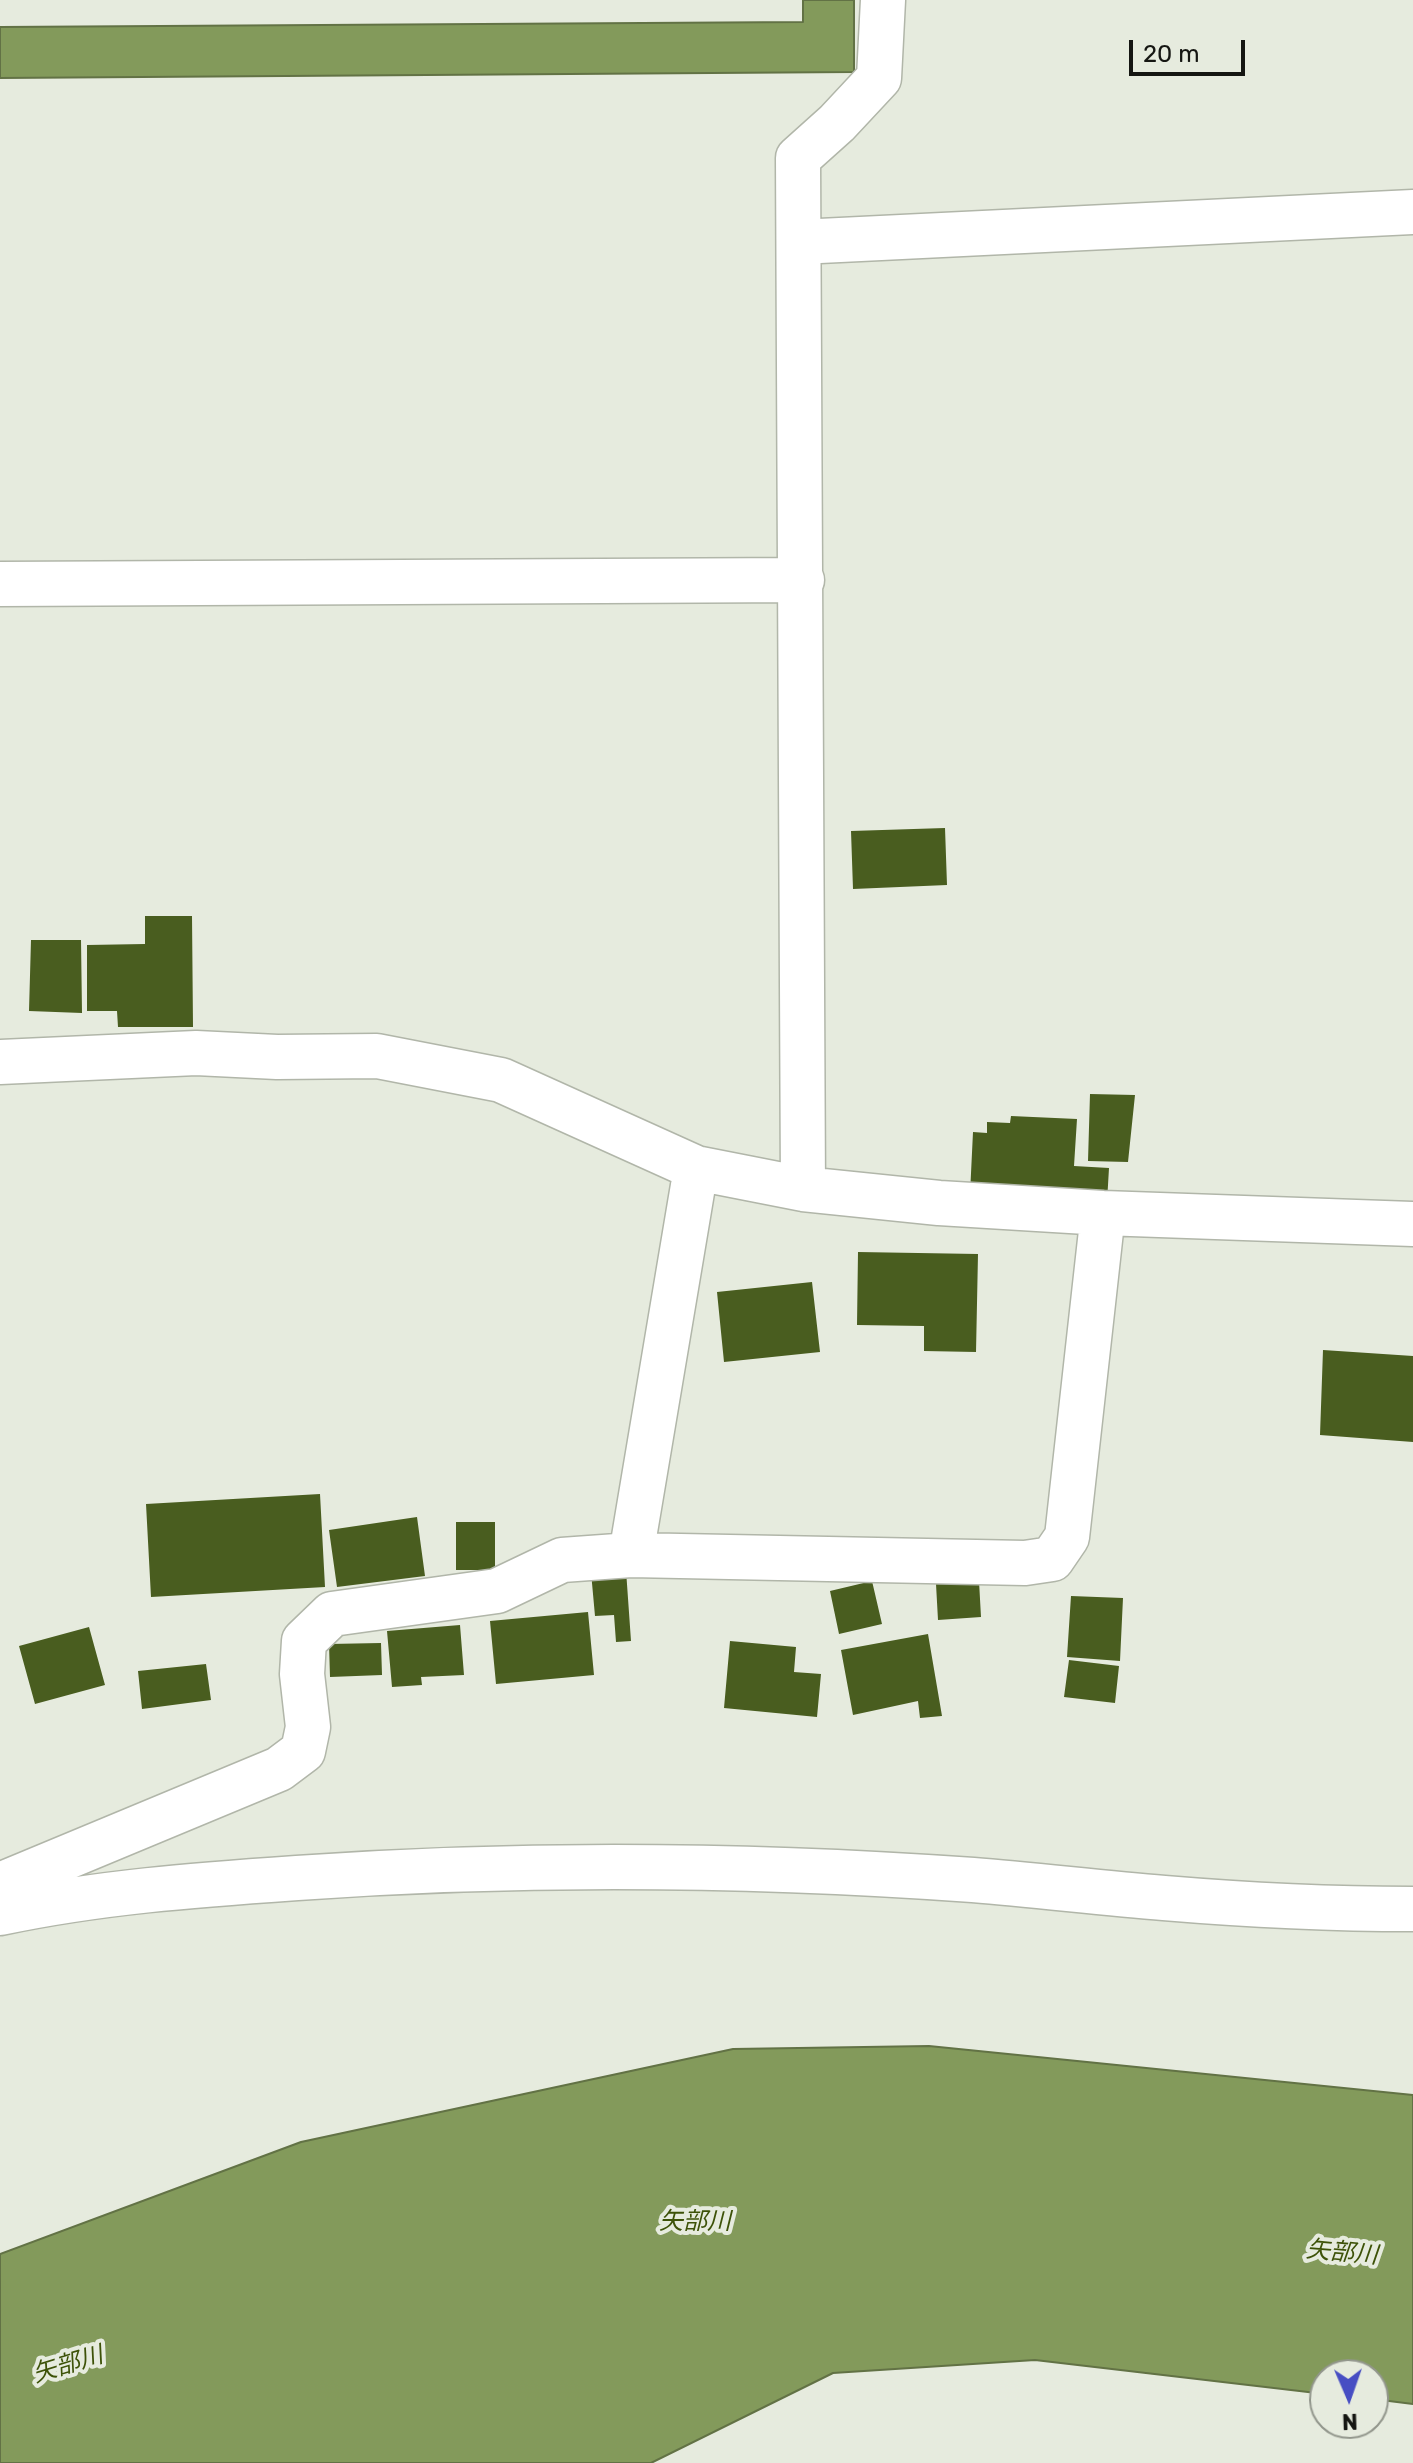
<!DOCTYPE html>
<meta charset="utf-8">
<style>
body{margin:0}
#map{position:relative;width:1413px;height:2463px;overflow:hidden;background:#e6ebde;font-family:Rubik,sans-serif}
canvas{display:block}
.north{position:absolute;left:1309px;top:2359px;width:80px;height:80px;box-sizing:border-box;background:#e6ebde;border:2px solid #92968c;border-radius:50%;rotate:178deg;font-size:22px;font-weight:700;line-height:32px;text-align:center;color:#151612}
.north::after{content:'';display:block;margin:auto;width:28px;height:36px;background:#474ec3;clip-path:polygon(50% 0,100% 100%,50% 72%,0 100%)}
.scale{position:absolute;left:1129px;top:40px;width:116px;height:36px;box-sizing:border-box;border:4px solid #151612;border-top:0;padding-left:10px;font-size:24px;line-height:28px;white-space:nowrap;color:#151612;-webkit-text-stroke:6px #e6ebde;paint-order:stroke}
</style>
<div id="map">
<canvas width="1413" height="2463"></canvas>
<div class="north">N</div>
<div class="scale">20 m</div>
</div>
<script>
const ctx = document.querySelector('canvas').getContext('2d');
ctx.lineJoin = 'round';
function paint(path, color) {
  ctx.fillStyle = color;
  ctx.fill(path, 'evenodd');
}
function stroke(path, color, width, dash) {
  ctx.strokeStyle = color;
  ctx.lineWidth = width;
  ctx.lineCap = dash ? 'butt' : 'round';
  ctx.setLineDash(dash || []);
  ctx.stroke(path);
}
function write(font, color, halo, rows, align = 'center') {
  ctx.font = font + ' Rubik,"Noto Sans JP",sans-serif';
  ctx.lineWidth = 8;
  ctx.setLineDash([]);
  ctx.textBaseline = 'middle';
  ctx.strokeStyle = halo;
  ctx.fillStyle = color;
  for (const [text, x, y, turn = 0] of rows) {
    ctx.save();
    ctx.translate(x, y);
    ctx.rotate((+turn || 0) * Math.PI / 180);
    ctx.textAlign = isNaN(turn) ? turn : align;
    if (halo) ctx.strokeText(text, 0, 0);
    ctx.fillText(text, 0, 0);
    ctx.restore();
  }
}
const water = new Path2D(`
 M 803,0 L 854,0 L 854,72 L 0,78 L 0,27 L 803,22 Z
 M 929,2046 L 1413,2095 L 1413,2404 L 1373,2399 L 1373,2375 L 1325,2375 L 1325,2394 L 1035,2360 L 833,2373 L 651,2463 L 0,2463 L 0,2254 L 301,2142 L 733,2049 Z`);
paint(water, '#839a5b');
stroke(water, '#627245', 2);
paint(new Path2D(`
 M 945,828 L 947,885 L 853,889 L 851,831 Z
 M 145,916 L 192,916 L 193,1027 L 118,1027 L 117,1011 L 87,1011 L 87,945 L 145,944 Z
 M 31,940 L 81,940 L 82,1013 L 29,1011 Z
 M 1090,1094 L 1135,1095 L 1128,1162 L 1088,1161 Z
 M 1011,1116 L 1077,1119 L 1074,1166 L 1109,1168 L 1107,1202 L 970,1194 L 973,1132 L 987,1133 L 987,1122 L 1010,1123 Z
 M 858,1252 L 978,1254 L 976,1352 L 924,1351 L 924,1326 L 857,1325 Z
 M 812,1282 L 820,1352 L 724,1362 L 717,1292 Z
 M 1323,1350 L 1413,1356 L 1413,1442 L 1320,1435 Z
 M 320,1494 L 325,1587 L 151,1597 L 146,1504 Z
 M 417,1517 L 425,1576 L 337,1587 L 329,1530 Z
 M 456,1522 L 495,1522 L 495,1570 L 456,1570 Z
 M 626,1570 L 631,1641 L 616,1642 L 614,1615 L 595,1616 L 591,1572 Z
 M 872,1581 L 882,1624 L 839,1634 L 830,1591 Z
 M 979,1581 L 981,1617 L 938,1620 L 936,1584 Z
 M 1071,1596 L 1123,1598 L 1120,1661 L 1067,1657 Z
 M 588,1612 L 594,1675 L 496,1684 L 490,1621 Z
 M 460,1625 L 464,1675 L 421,1677 L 422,1685 L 392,1687 L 387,1631 Z
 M 89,1627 L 105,1685 L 35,1704 L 19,1646 Z
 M 928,1634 L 942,1716 L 920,1718 L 918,1701 L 853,1715 L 841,1650 Z
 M 730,1641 L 796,1647 L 794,1672 L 821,1674 L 817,1717 L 724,1708 Z
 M 381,1643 L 382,1675 L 330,1677 L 329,1644 Z
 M 1069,1660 L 1119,1666 L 1115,1703 L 1064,1697 Z
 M 206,1664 L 211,1700 L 142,1709 L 138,1671 Z`), '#495d1f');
const minor = new Path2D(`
 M 799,242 L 1413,212
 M 0,584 L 802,580
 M 0,1062 L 196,1053 L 277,1057 L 377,1056 L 501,1080 L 696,1168 L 803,1189 L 939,1203 L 1103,1213 L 1413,1224
 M 803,1189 L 798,158 L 837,123 L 879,78 L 883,0
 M 631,1555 L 1025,1563 L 1052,1559 L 1067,1537 L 1103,1213
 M 0,1885 L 279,1769 L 303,1751 L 308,1727 L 302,1674 L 304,1641 L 332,1614 L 497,1591 L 562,1560 L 631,1555 L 696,1168
 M 0,1913 C 99,1892 196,1885 297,1878 C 522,1862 748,1864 973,1880 C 1037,1885 1100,1893 1164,1898 C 1247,1905 1330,1909 1413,1909`);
stroke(minor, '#b1b6a9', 47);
stroke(minor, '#fff', 44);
write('italic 24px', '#3d5208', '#e6ebde', [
 ["矢部川",695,2222],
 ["矢部川",1342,2253,5],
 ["矢部川",68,2365,-17]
]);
</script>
